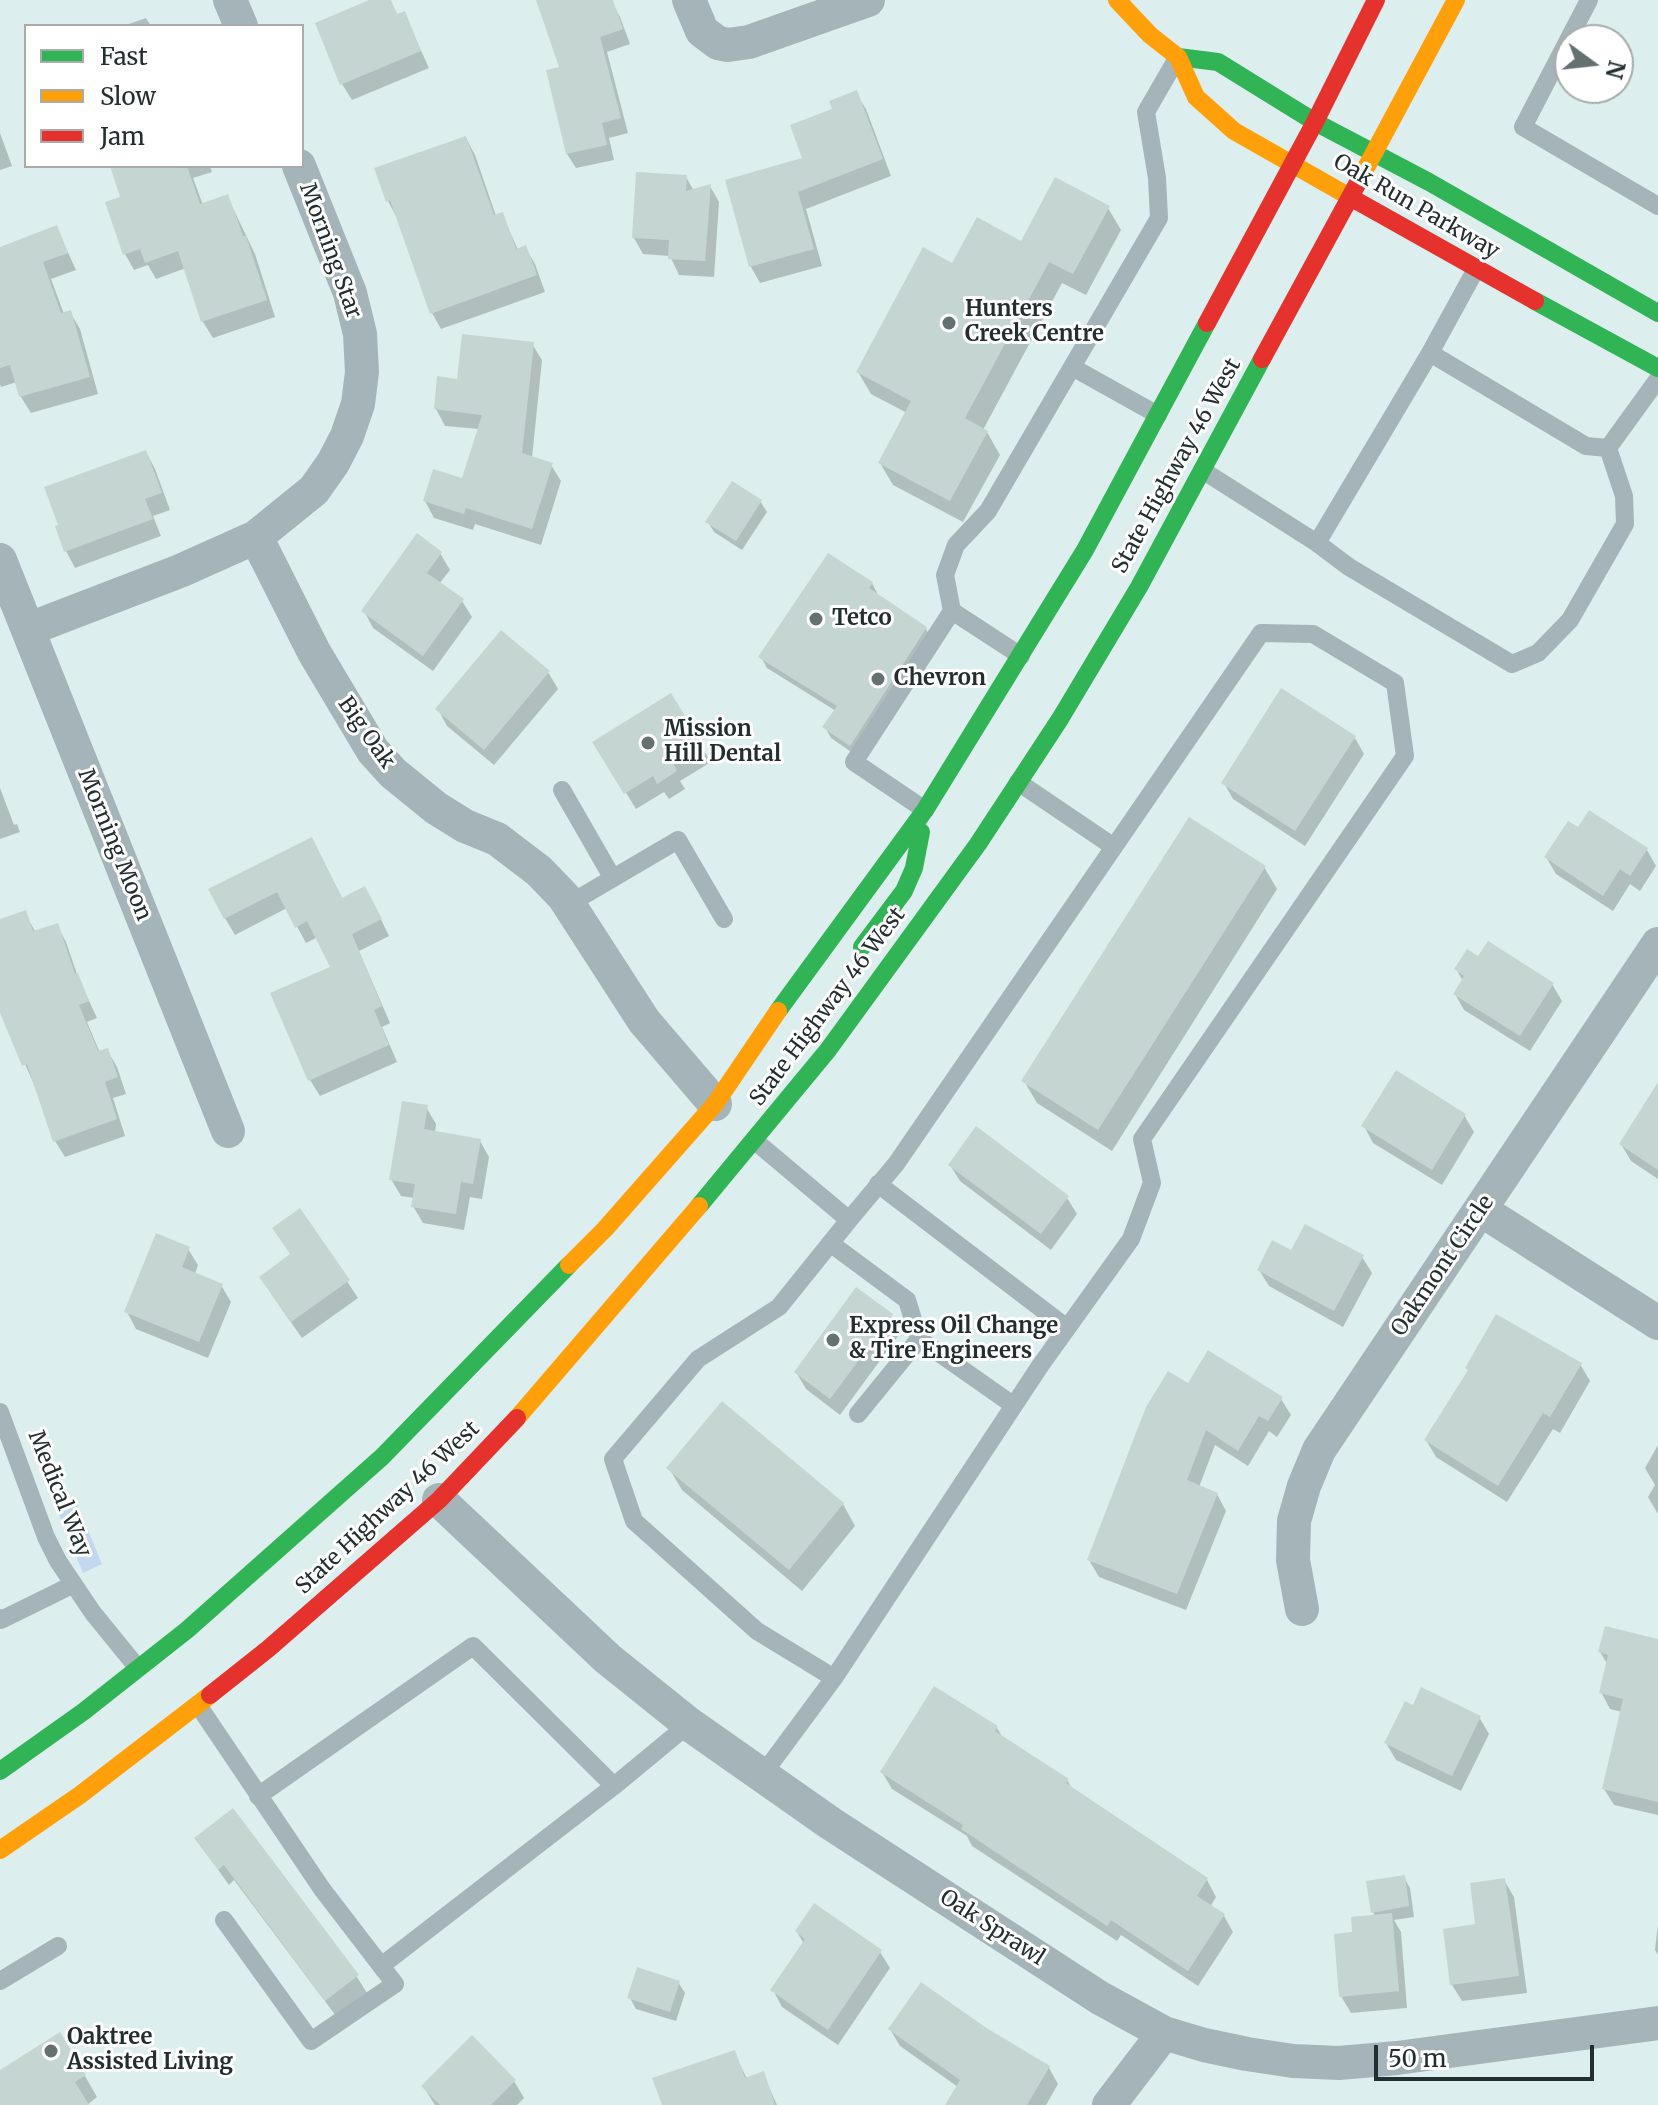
<!DOCTYPE html>
<html>
<head>
<meta charset="utf-8">
<style>
	body { margin:0 }
	#map { position:relative; width:1658px; height:2105px; overflow:hidden; background:#dee; font-family:Merriweather,serif }
	canvas { display:block }
	.legend { position:absolute; left:24px; top:24px; width:280px; height:144px; box-sizing:border-box; background:#fff; border:2px solid #a7abab; margin:0; padding:10px 14px; list-style:none; font-size:24px; color:#232e2e }
	.legend li { display:flex; align-items:center; gap:16px; height:40px }
	.legend b { width:40px; border:2px solid #a7abab }
	.north { position:absolute; left:1554px; top:24px; width:80px; height:80px; box-sizing:border-box; background:#fff; border:2px solid #a7abab; border-radius:50%; rotate:105deg; font-size:22px; font-weight:700; line-height:32px; text-align:center; color:#232e2e }
	.north::after { content:''; display:block; margin:auto; width:28px; height:36px; background:#647171; clip-path:polygon(50% 0,100% 100%,50% 72%,0 100%) }
	.scale { position:absolute; left:1374px; top:2045px; width:220px; height:36px; box-sizing:border-box; border:4px solid #232e2e; border-top:0; padding-left:10px; font-size:24px; line-height:28px; white-space:nowrap; color:#232e2e; -webkit-text-stroke:6px #fff; paint-order:stroke }
</style>
</head>
<body>
<div id="map">
<canvas width="1658" height="2105"></canvas>
<ul class="legend">
<li><b style="height:10px;background:#30b455"></b>Fast</li>
<li><b style="height:10px;background:#ff9f0a"></b>Slow</li>
<li><b style="height:10px;background:#e5322d"></b>Jam</li>
</ul>
<div class="north">N</div>
<div class="scale">50 m</div>
</div>
<script>
const g = document.querySelector('canvas').getContext('2d');
g.lineJoin = 'round';
function paint(path, color) { g.fillStyle = color; g.fill(path, 'evenodd'); }
const toPath = rows => new Path2D(rows.map(r => 'M' + r).join(''));
function trace(path, color, width, dash) { g.strokeStyle = color; g.lineWidth = width; g.lineCap = dash ? 'butt' : 'round'; g.setLineDash(dash || []); g.stroke(path); }
function drawText(font, color, halo, rows, align = 'center') {
  g.font = font + ' Merriweather,serif'; g.lineWidth = 6; g.setLineDash([]); g.textBaseline = 'middle'; g.strokeStyle = halo; g.fillStyle = color; for (const [text, x, y, turn = 0] of rows) {
    g.save(); g.translate(x, y); g.rotate((+turn || 0) * Math.PI / 180); g.textAlign = isNaN(turn) ? turn : align; if (halo) g.strokeText(text, 0, 0); g.fillText(text, 0, 0); g.restore();
  }
}
paint(toPath([
	[74,1496,102,1564,83,1573,55,1505]
]), '#c1d8f0');
paint(toPath([
	[375,0,390,0,398,16,404,13,429,68,352,100,342,84],
	[538,0,612,2,620,17,630,44,607,52,628,133,609,138,614,160,576,168,567,154,562,69],
	[146,18,151,26,123,26],
	[856,93,866,109,891,176,806,209,822,266,760,283,751,267,728,181,805,160,834,110],
	[0,133,12,166,0,170],
	[466,138,475,155,496,216,502,214,518,250,525,247,535,264,545,292,441,329,432,313,397,218,388,201],
	[112,166,210,166,212,172,193,178,203,205,227,196,255,254,275,317,213,338,203,322,186,268,156,279,148,265,134,270,125,254,122,198],
	[686,177,694,191,710,186,719,202,714,277,679,275,670,256,643,254,634,238],
	[1108,208,1121,230,1086,295,1062,283,983,430,987,432,1000,455,963,522,893,485,880,463,907,413,871,394,858,372,953,265,1022,244],
	[57,228,76,270,51,279,64,314,70,312,80,329,98,394,31,413,21,397,17,382,1,387,0,384,0,249],
	[532,344,542,360,532,458,551,465,561,481,541,545,475,524,473,530,434,518,425,501,463,481,479,429,445,426,436,409,459,381],
	[146,452,155,469,170,510,153,516,161,536,75,568,66,551],
	[760,501,767,512,742,550,714,532,708,522],
	[440,553,450,570,439,584,462,601,472,617,433,671,373,628,364,611],
	[872,583,878,595,926,629,932,640,857,756,831,738,825,727,836,711,767,668,761,657],
	[548,672,558,689,494,765,447,726,438,709],
	[1355,738,1364,754,1305,846,1233,799,1224,783],
	[595,742,701,746,711,762,680,781,685,789,669,799,664,792,636,809],
	[0,788,14,825,17,824,20,832,0,839],
	[1578,830,1647,850,1656,866,1640,891,1630,884,1613,911,1556,874,1546,857],
	[312,839,343,900,374,905,389,936,359,951,390,1023,382,1027,397,1062,320,1096,310,1080,332,968,318,937,306,943,287,908,235,935,225,918],
	[1264,867,1277,889,1112,1151,1037,1103,1024,1081],
	[25,913,36,933,57,925,66,942,78,977,97,1018,87,1022,100,1053,107,1050,117,1067,126,1094,113,1098,125,1136,65,1157,55,1141,33,1082,0,1008,0,921],
	[1479,959,1552,984,1562,1001,1530,1051,1464,1010,1455,994,1463,981,1456,969],
	[1658,1088,1658,1179,1631,1161,1621,1144],
	[426,1107,436,1124,435,1133,480,1141,489,1157,482,1199,470,1197,464,1230,423,1223,413,1206,415,1198,401,1196,391,1179],
	[1464,1115,1474,1132,1442,1185,1373,1143,1364,1126],
	[950,1165,1067,1198,1077,1214,1051,1250,960,1181],
	[300,1210,358,1298,302,1338,271,1294,292,1255],
	[188,1249,198,1265,195,1274,221,1285,231,1302,208,1358,136,1329,127,1312],
	[1292,1253,1362,1257,1372,1273,1343,1327,1269,1286,1259,1270],
	[891,1316,901,1332,840,1415,806,1389,796,1372],
	[1580,1364,1590,1381,1560,1433,1553,1429,1507,1502,1436,1457,1426,1440],
	[1189,1386,1281,1399,1291,1415,1277,1437,1269,1431,1248,1466,1215,1445,1199,1487,1217,1494,1226,1511,1186,1610,1099,1577,1089,1560],
	[1658,1445,1658,1514,1648,1497,1655,1485,1645,1468],
	[669,1468,843,1504,855,1526,802,1591,682,1490],
	[1658,1641,1658,1815,1614,1805,1604,1789,1622,1712,1610,1709,1601,1692,1608,1665,1600,1652],
	[1414,1707,1479,1717,1489,1734,1461,1791,1396,1760,1386,1743],
	[997,1728,1003,1738,1067,1780,1073,1790,1207,1880,1216,1897,1210,1907,1224,1916,1233,1932,1198,1986,1121,1935,1117,1941,972,1846,967,1836,892,1789,882,1772],
	[233,1811,357,1977,367,1993,336,2016,234,1880,229,1885,196,1839],
	[1404,1877,1410,1888,1414,1917,1394,1920,1401,1932,1407,2008,1351,2013,1341,1996,1375,1916,1373,1912],
	[1504,1880,1514,1897,1527,1993,1462,2001,1452,1985,1478,1926],
	[1658,1924,1658,1955,1655,1950],
	[797,1932,880,1952,890,1968,838,2045,782,2007,773,1990,804,1944],
	[678,1982,685,1993,676,2021,636,2009,630,1998],
	[890,2029,984,2029,1049,2068,1058,2084,1046,2105,951,2105,958,2087,900,2046],
	[734,2052,747,2079,763,2074,777,2105,664,2105],
	[0,2072,85,2076,97,2097,87,2105,0,2105],
	[514,2081,524,2098,517,2105,435,2105,423,2086]
]), '#0003');
paint(toPath([
	[369,0,391,0,397,14,405,11,421,51,340,85,315,23],
	[536,0,613,0,623,29,600,37,621,118,602,123,607,145,566,154,546,70,559,67],
	[857,90,883,159,798,192,814,249,749,267,725,180,802,158,790,125,832,109,829,101],
	[466,136,494,215,503,212,516,249,526,245,537,275,430,314,390,200,386,202,374,168],
	[110,166,187,166,200,204,228,194,243,236,246,236,267,300,201,322,178,251,145,263,140,249,123,255,105,202,120,197],
	[636,172,687,175,686,191,711,184,705,261,668,259,669,240,632,238],
	[1055,177,1110,206,1073,274,1049,262,965,418,988,431,950,501,878,463,911,401,856,372,923,247,952,263,977,217,1021,241],
	[57,225,68,253,43,262,61,313,71,310,90,377,19,397,10,365,0,368,0,247],
	[462,334,534,342,522,453,553,463,532,529,466,508,464,514,423,501,433,469,462,478,482,415,434,409,437,376,457,379],
	[146,450,162,493,145,499,153,519,64,552,55,526,58,525,44,487],
	[732,481,762,500,736,541,705,522],
	[417,533,442,552,427,573,464,599,423,656,361,611],
	[828,553,873,582,869,588,927,627,850,746,822,727,837,706,758,657],
	[501,630,550,671,484,750,435,709],
	[1281,688,1356,736,1295,831,1221,783],
	[671,693,703,745,673,763,677,771,657,784,653,776,624,794,592,742],
	[1589,810,1648,848,1630,876,1620,869,1603,896,1544,857,1568,821,1578,827],
	[1189,817,1266,866,1098,1130,1021,1081],
	[312,837,342,898,365,886,382,919,352,934,382,1006,374,1010,389,1045,308,1081,270,993,330,967,307,921,295,928,277,892,224,919,208,889],
	[26,910,33,931,58,923,75,974,78,973,89,1001,79,1005,98,1051,108,1048,118,1077,105,1082,117,1119,53,1142,27,1064,22,1066,0,1013,0,919],
	[1488,941,1554,983,1520,1036,1453,994,1464,976,1454,969,1467,949,1478,956],
	[1396,1070,1466,1114,1432,1170,1361,1126],
	[1658,1082,1658,1170,1619,1144],
	[402,1101,428,1105,424,1129,481,1139,473,1184,461,1182,456,1214,411,1207,415,1184,389,1180],
	[976,1126,1069,1196,1041,1234,948,1165],
	[300,1208,350,1280,291,1322,259,1277,290,1254,272,1228],
	[1305,1224,1364,1255,1334,1311,1257,1270,1272,1240,1291,1250],
	[156,1233,190,1247,182,1267,223,1284,199,1342,124,1312],
	[856,1287,893,1314,830,1399,794,1372],
	[1496,1314,1582,1363,1550,1417,1543,1413,1498,1486,1424,1440,1468,1370,1465,1368],
	[1208,1350,1283,1397,1268,1421,1259,1416,1238,1451,1206,1430,1187,1480,1218,1493,1177,1594,1087,1560,1146,1407,1168,1371,1188,1383],
	[722,1401,844,1503,789,1570,666,1468],
	[1605,1626,1658,1639,1658,1802,1602,1789,1623,1699,1599,1693,1608,1655,1598,1652],
	[934,1686,998,1726,995,1731,1069,1779,1066,1783,1208,1878,1197,1896,1225,1914,1188,1971,1111,1920,1107,1926,961,1829,963,1825,880,1772],
	[1421,1687,1481,1716,1452,1776,1384,1743,1405,1701,1413,1705],
	[233,1808,359,1975,325,2001,224,1865,218,1870,194,1838],
	[1405,1875,1409,1906,1371,1913,1366,1881],
	[1505,1878,1519,1976,1450,1985,1443,1929,1475,1924,1470,1883],
	[814,1903,882,1950,828,2030,770,1990,805,1939,795,1931],
	[1392,1913,1399,1991,1339,1997,1334,1934,1352,1932,1351,1917],
	[637,1967,680,1981,670,2012,627,1998],
	[921,1982,985,2027,1050,2066,1027,2105,945,2105,960,2080,888,2029],
	[60,2032,86,2075,75,2082,89,2105,0,2105,0,2070],
	[472,2035,516,2080,491,2105,440,2105,421,2086],
	[735,2050,745,2078,764,2071,775,2105,662,2105,652,2078]
]), '#c5d6d2');
trace(toPath([
	[1589,0,1523,127,1658,206],
	[1476,269,1430,353,1586,446,1608,448,1658,379],
	[1430,353,1317,543,1349,567,1512,664,1538,653,1570,620,1625,524,1624,496,1608,448],
	[1072,367,1158,415],
	[1202,470,1317,543],
	[952,611,945,575,956,545,988,511,1159,218,1157,178,1146,112,1176,60],
	[1018,782,1114,847],
	[562,790,612,877],
	[925,810,854,762,952,611,1021,656],
	[569,904,678,840,724,919],
	[755,1141,849,1220,896,1164,1261,633,1313,634,1395,683,1405,756,1142,1139,1152,1183,1131,1239,1040,1366,834,1678,763,1774],
	[878,1184,1067,1328],
	[830,1243,907,1300,919,1339,1013,1405],
	[0,1412,46,1537,58,1561,93,1613,137,1667],
	[858,1414,919,1339],
	[0,1618,1,1620,72,1585],
	[834,1678,757,1631,634,1521,613,1459,698,1359,779,1307,849,1220],
	[198,1705,322,1889,395,1984,311,2041,224,1920],
	[258,1796,473,1646,614,1786],
	[381,1966,614,1786,689,1724],
	[0,1981,58,1946]
]), '#a5b4b8', 18);
trace(toPath([
	[230,0,241,26],
	[689,0,702,31,718,43,728,45,749,42,868,0],
	[256,537,314,652,373,751,393,773,436,808,465,826,497,839,539,871,564,897,644,1021,715,1104],
	[0,560,228,1131],
	[29,629,180,571,256,537,314,490,333,463,347,436,358,404,362,372,360,334,350,293,299,166],
	[1481,1210,1658,1323],
	[439,1500,608,1659,689,1724,830,1823,1100,1998,1164,2033,1204,2045,1247,2054,1293,2061,1339,2063,1397,2058,1658,2023],
	[1302,1609,1293,1560,1294,1521,1304,1486,1319,1450,1658,944],
	[1109,2105,1164,2033]
]), '#a5b4b8', 34);
trace(toPath([
	[1178,57,1218,62,1315,122,1429,182,1658,313],
	[1535,301,1658,368],
	[862,947,904,891,914,868,921,832],
	[778,1011,925,810,1085,550,1207,323],
	[699,1206,828,1050,978,844,1060,719,1139,587,1262,359],
	[0,1771,83,1712,187,1630,382,1457,569,1265]
]), '#30b455', 18);
trace(toPath([
	[1117,0,1150,35,1178,57,1196,97,1234,131,1357,201],
	[1361,177,1456,0],
	[569,1265,605,1229,715,1104,778,1011],
	[517,1418,699,1206],
	[0,1850,80,1795,210,1695]
]), '#ff9f0a', 18);
trace(toPath([
	[1357,201,1535,301],
	[1207,323,1315,122,1376,0],
	[1262,359,1361,177],
	[210,1695,268,1649,439,1500,517,1418]
]), '#e5322d', 18);
for (const [x, y, r, color] of [
	[949,323,8,"#647171"],
	[816,619,8,"#647171"],
	[878,679,8,"#647171"],
	[648,743,8,"#647171"],
	[833,1340,8,"#647171"],
	[51,2051,8,"#647171"]
]) { const dot = new Path2D(); dot.arc(x, y, r, 0, 2 * Math.PI); g.fillStyle = color; g.fill(dot); trace(dot, '#fff', 3); }
drawText('22px', '#232e2e', '#fff', [
	["Oak Run Parkway",1416,207,30],
	["Morning Star",330,251,70],
	["State Highway 46 West",1177,466,-61],
	["Big Oak",366,733,55],
	["Morning Moon",114,845,68],
	["State Highway 46 West",828,1007,-53],
	["Oakmont Circle",1443,1266,-56],
	["Medical Way",59,1494,68],
	["State Highway 46 West",388,1508,-43],
	["Oak Sprawl",992,1928,33]
]);
drawText('bold 22px', '#232e2e', '#fff', [
	["Hunters",965,310],
	["Creek Centre",965,335],
	["Tetco",832,619],
	["Chevron",894,679],
	["Mission",664,730],
	["Hill Dental",664,755],
	["Express Oil Change",849,1327],
	["& Tire Engineers",849,1352],
	["Oaktree",67,2038],
	["Assisted Living",67,2063]
], 'left');
</script>
</body>
</html>
